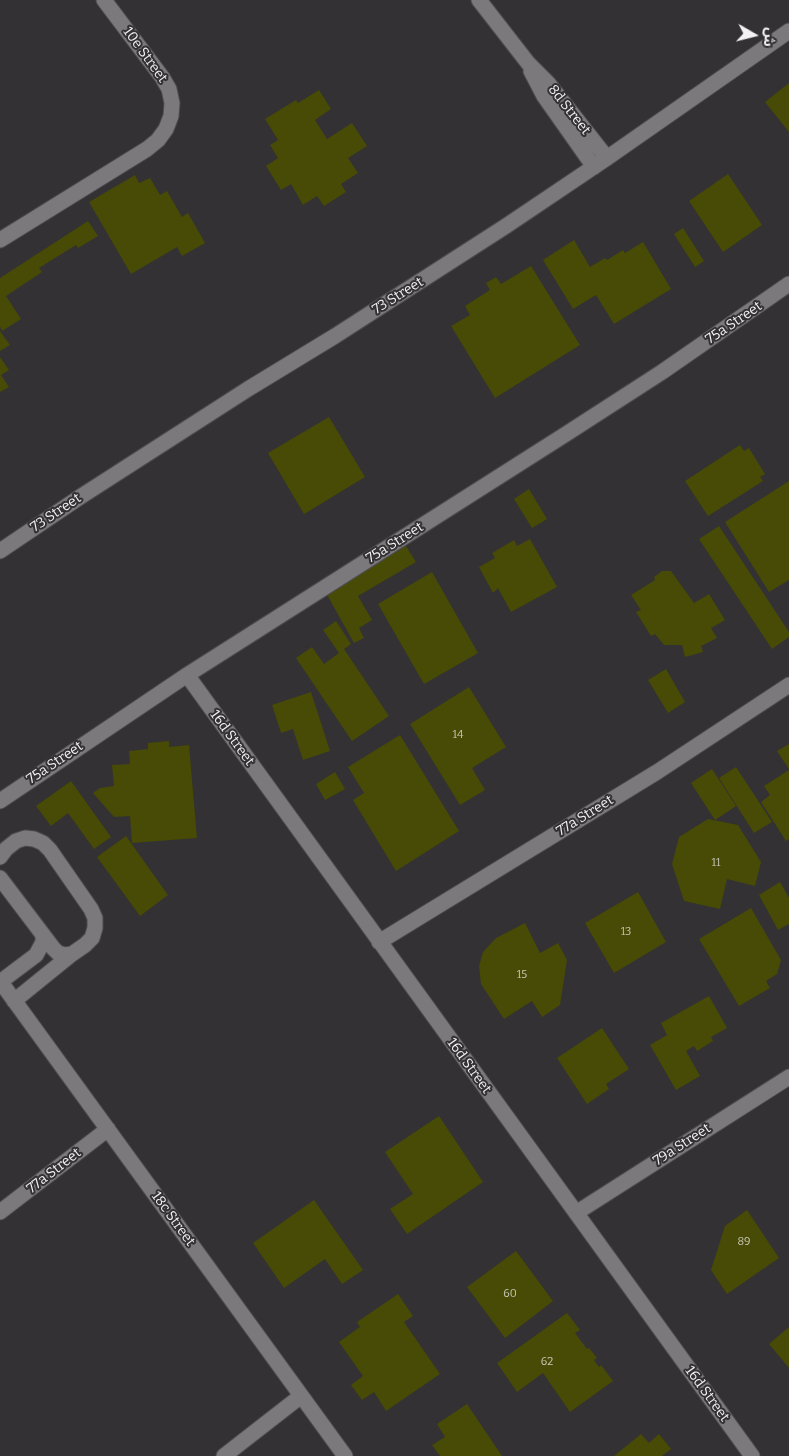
<!DOCTYPE html>
<html>
<head>
<meta charset="utf-8">
<style>
	body { margin:0 }
	#map { position:relative; width:789px; height:1456px; overflow:hidden; background:#333133; font-family:Bitter,"Noto Sans Arabic",serif }
	canvas { display:block }
	.north { position:absolute; left:729px; top:10px; width:50px; height:50px; -webkit-text-stroke:4px #333133; paint-order:stroke; rotate:98deg; font-size:14px; font-weight:700; line-height:20px; text-align:center; color:#f3f2f3 }
	.north::after { content:''; display:block; margin:auto; width:18px; height:22px; background:#f3f2f3; clip-path:polygon(50% 0,100% 100%,50% 72%,0 100%) }
</style>
</head>
<body>
<div id="map">
<canvas width="789" height="1456"></canvas>
<div class="north">ش</div>
</div>
<script>
const g = document.querySelector('canvas').getContext('2d');
g.lineJoin = 'round';
function paint(path, color) { g.fillStyle = color; g.fill(path, 'evenodd'); }
const toPath = rows => new Path2D(rows.map(r => 'M' + r).join(''));
function trace(path, color, width, dash) { g.strokeStyle = color; g.lineWidth = width; g.lineCap = dash ? 'butt' : 'round'; g.setLineDash(dash || []); g.stroke(path); }
function drawText(font, color, halo, rows, align = 'center') {
  g.font = font + ' Bitter,serif'; g.lineWidth = 4; g.setLineDash([]); g.textBaseline = 'middle'; g.strokeStyle = halo; g.fillStyle = color; for (const [text, x, y, turn = 0] of rows) {
    g.save(); g.translate(x, y); g.rotate((+turn || 0) * Math.PI / 180); g.textAlign = isNaN(turn) ? turn : align; if (halo) g.strokeText(text, 0, 0); g.fillText(text, 0, 0); g.restore();
  }
}
paint(toPath([
	[789,83,789,132,765,102],
	[319,90,331,109,315,120,327,139,352,123,367,146,348,158,358,173,341,184,346,192,324,206,317,196,303,205,291,184,281,190,266,166,278,158,270,145,278,140,265,119,296,100,298,103],
	[728,174,762,225,723,252,689,201],
	[135,175,139,183,150,178,160,195,167,191,182,217,188,213,205,243,182,256,177,247,131,274,89,202],
	[88,221,98,236,78,248,76,245,39,268,42,272,6,296,21,319,2,331,0,327,0,278],
	[683,228,704,261,695,267,674,234],
	[574,240,590,267,605,258,607,260,623,250,625,253,643,242,671,289,614,324,596,295,573,309,543,260],
	[531,266,580,345,495,398,451,326,470,315,465,306,490,290,486,283,496,277,501,284],
	[0,331,10,345,0,351],
	[0,357,9,370,1,375,9,387,0,392],
	[329,417,365,477,304,514,268,453],
	[740,445,744,451,749,448,765,474,760,477,763,481,708,516,685,481],
	[789,481,789,580,769,592,725,522],
	[529,489,547,519,532,528,514,499],
	[719,526,789,632,789,637,772,649,699,539],
	[530,539,557,587,511,612,498,588,493,593,479,567,495,558,492,553,514,540,517,546],
	[406,546,416,562,358,596,372,620,359,628,364,638,354,643,326,593],
	[662,571,671,571,694,603,709,594,725,620,711,628,717,638,701,646,703,652,685,657,682,645,664,645,655,634,651,636,636,612,641,610,631,595,655,580,654,577],
	[432,572,478,653,424,684,378,604],
	[336,621,351,644,344,649,389,716,352,741,296,658,312,647,324,664,339,653,323,630],
	[666,669,685,702,668,713,648,680],
	[469,687,506,747,472,768,485,790,460,805,410,724],
	[311,692,330,751,303,760,293,729,281,733,272,705],
	[400,735,459,831,396,871,353,800,364,793,348,767],
	[169,741,169,747,189,745,197,838,132,843,130,816,114,817,93,793,100,788,114,786,112,765,130,764,129,751,148,749,148,743],
	[789,744,789,769,777,751],
	[736,767,772,822,754,833,719,778],
	[712,769,736,806,715,820,691,783],
	[789,770,789,839,786,841,761,802,770,795,764,786],
	[335,772,345,789,325,800,316,784],
	[71,781,111,837,94,849,68,813,51,826,36,806],
	[708,819,738,825,761,862,755,886,727,879,720,909,684,901,672,864,679,837],
	[126,836,168,895,140,916,97,857],
	[780,882,789,898,789,924,778,930,759,895],
	[638,892,666,942,614,973,585,923],
	[751,908,781,960,777,974,766,981,770,988,739,1006,699,939],
	[525,923,540,953,558,943,567,960,560,1005,542,1017,532,1001,504,1019,481,984,479,966,483,952,496,938],
	[709,996,727,1028,711,1037,713,1041,697,1051,694,1046,686,1051,700,1076,676,1090,650,1045,667,1035,661,1023],
	[602,1028,629,1069,606,1084,609,1089,587,1104,557,1058],
	[439,1116,483,1182,407,1234,390,1209,413,1194,385,1152],
	[314,1200,363,1270,342,1284,325,1259,284,1288,253,1243],
	[747,1210,779,1258,727,1294,711,1270,725,1226],
	[516,1251,553,1301,505,1338,467,1287],
	[398,1294,413,1316,404,1322,440,1374,386,1411,374,1392,362,1400,351,1385,363,1376,339,1342,360,1327,357,1322],
	[567,1313,580,1330,575,1333,587,1349,589,1348,597,1358,594,1360,599,1367,601,1365,613,1381,570,1412,543,1373,517,1392,497,1363],
	[789,1327,789,1368,769,1344],
	[467,1404,502,1456,440,1456,432,1445,445,1437,437,1424],
	[641,1434,649,1443,659,1434,671,1449,662,1456,614,1456]
]), '#474b05');
const minor = toPath([
	[479,0,528,63,548,83,607,158],
	[531,71,544,96,594,167],
	[0,240,147,149,158,140,166,129,171,116,172,103,169,89,162,77,104,0],
	[0,551,80,497,248,389,335,336,506,226,607,158,789,31],
	[187,675,752,1456],
	[0,801,187,675,566,434,662,372,789,284],
	[0,857,6,849,16,841,25,838,34,839,43,843,50,850,91,909,95,918,95,928,92,938,85,945,72,954,65,955,58,953,53,948,0,878],
	[379,942,657,772,789,685],
	[0,981,345,1456],
	[0,982,36,955,43,942,43,935],
	[14,1001,72,954],
	[0,1212,108,1129],
	[576,1213,789,1077],
	[224,1456,301,1396]
]);
trace(minor, '#4f4d4f', 17);
trace(minor, '#7b797b', 15);
drawText('11px', '#c8c8b8', null, [
	["14",458,735],
	["11",716,863],
	["13",626,932],
	["15",522,975],
	["89",744,1242],
	["60",510,1294],
	["62",547,1362]
]);
drawText('14px', '#f3f2f3', '#333133', [
	["10e Street",145,55,54],
	["8d Street",569,110,52],
	["73 Street",398,296,-32],
	["75a Street",734,323,-34],
	["73 Street",56,513,-34],
	["75a Street",395,543,-32],
	["16d Street",232,738,54],
	["75a Street",55,763,-34],
	["77a Street",585,816,-32],
	["16d Street",469,1066,54],
	["79a Street",682,1145,-33],
	["77a Street",54,1171,-38],
	["18c Street",173,1219,54],
	["16d Street",707,1394,54]
]);
</script>
</body>
</html>
